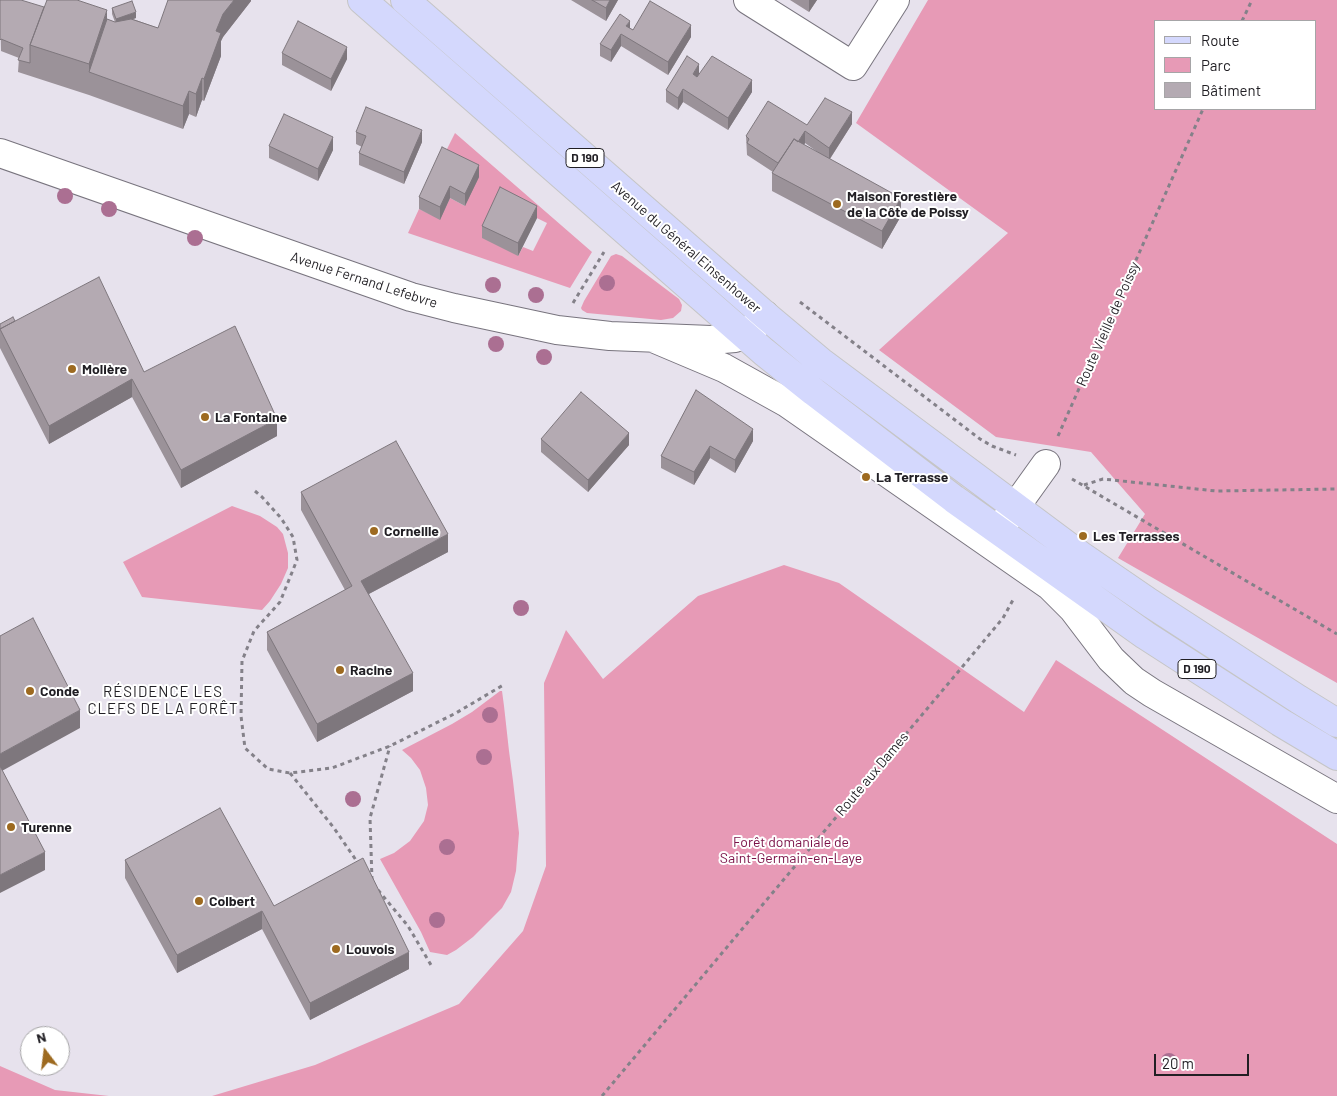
<!DOCTYPE html>
<html>
<head>
<meta charset="utf-8">
<style>
	body { margin:0 }
	#map { position:relative; width:1337px; height:1096px; overflow:hidden; background:#e7e2ed; font-family:Barlow,sans-serif }
	canvas { display:block }
	.legend { position:absolute; left:1154px; top:20px; width:162px; height:90px; box-sizing:border-box; background:#fff; border:1px solid #a6a5a7; margin:0; padding:6px 9px; list-style:none; font-size:15px; color:#211f24 }
	.legend li { display:flex; align-items:center; gap:10px; height:25px }
	.legend b { width:25px; border:1px solid #a6a5a7 }
	.north { position:absolute; left:20px; top:1026px; width:50px; height:50px; box-sizing:border-box; background:#fff; border:1px solid #a6a5a7; border-radius:50%; rotate:345deg; font-size:14px; font-weight:700; line-height:20px; text-align:center; color:#211f24 }
	.north::after { content:''; display:block; margin:auto; width:18px; height:22px; background:#9d6a20; clip-path:polygon(50% 0,100% 100%,50% 72%,0 100%) }
	.scale { position:absolute; left:1154px; top:1054px; width:95px; height:22px; box-sizing:border-box; border:2px solid #211f24; border-top:0; padding-left:6px; font-size:15px; line-height:18px; white-space:nowrap; color:#211f24; -webkit-text-stroke:4px #fff; paint-order:stroke }
</style>
</head>
<body>
<div id="map">
<canvas width="1337" height="1096"></canvas>
<ul class="legend">
<li><b style="height:6px;background:#d4d8fd"></b>Route</li>
<li><b style="height:14px;background:#e79ab6"></b>Parc</li>
<li><b style="height:14px;background:#b4aab2"></b>Bâtiment</li>
</ul>
<div class="north">N</div>
<div class="scale">20 m</div>
</div>
<script>
const g = document.querySelector('canvas').getContext('2d');
g.lineJoin = 'round';
function paint(path, color) { g.fillStyle = color; g.fill(path, 'evenodd'); }
const toPath = rows => new Path2D(rows.map(r => 'M' + r).join(''));
function trace(path, color, width, dash) { g.strokeStyle = color; g.lineWidth = width; g.lineCap = dash ? 'butt' : 'round'; g.setLineDash(dash || []); g.stroke(path); }
function drawText(font, color, halo, rows, align = 'center') {
  g.font = font + ' Barlow,sans-serif'; g.lineWidth = 4; g.setLineDash([]); g.textBaseline = 'middle'; g.strokeStyle = halo; g.fillStyle = color; for (const [text, x, y, turn = 0] of rows) {
    g.save(); g.translate(x, y); g.rotate((+turn || 0) * Math.PI / 180); g.textAlign = isNaN(turn) ? turn : align; if (halo) g.strokeText(text, 0, 0); g.fillText(text, 0, 0); g.restore();
  }
}
paint(toPath([
	[928,0,1337,0,1337,683,1118,558,1145,514,1091,452,996,437,879,350,1008,233,856,123],
	[1156,21,1316,21,1316,109,1156,109],
	[455,133,592,252,570,288,408,233,419,209,440,219,450,198,465,206,442,159],
	[500,200,547,223,533,251,523,247,518,256],
	[616,254,622,256,679,299,682,305,681,311,673,318,661,320,587,313,582,310,581,308,584,301,611,256],
	[232,506,260,516,277,527,283,534,288,553,288,568,281,584,270,601,262,610,142,597,123,562],
	[784,565,839,583,1024,712,1056,660,1337,844,1337,1096,212,1096,315,1065,459,1004,523,931,546,866,544,683,566,630,603,679,698,596],
	[500,691,502,691,504,706,509,751,513,781,519,833,516,871,511,892,502,908,473,937,456,950,447,955,430,952,421,932,380,859,394,853,410,841,424,821,428,805,426,788,420,770,411,758,402,750,452,724,472,712],
	[0,1066,55,1090,109,1096,0,1096]
]), '#e79ab6');
const minor = toPath([
	[748,0,853,66,895,0],
	[0,153,411,297,454,308,557,330,610,336,711,340,735,338,744,334,752,329,765,315],
	[653,338,724,368,787,403,1050,586,1073,609,1111,659,1134,681,1152,693,1337,799],
	[977,524,998,531,1046,464]
]);
const major = toPath([
	[362,0,764,352,814,392,954,499,1145,635,1280,722,1337,756],
	[405,0,765,315,821,362,1080,555,1150,603,1298,699,1337,723]
]);
trace(minor, '#78747e', 30);
trace(major, '#c5c5c6', 30);
trace(toPath([
	[1242,21,1252,0],
	[800,302,980,439,992,446,1016,455],
	[573,303,604,252],
	[1058,436,1203,109],
	[1072,479,1337,634],
	[1084,485,1103,479,1216,491,1337,489],
	[255,491,262,497,281,518,293,537,297,560,280,602,254,631,242,661,241,716,245,748,268,769,290,773,332,768,390,746,456,713,505,684],
	[290,773,334,828,358,863],
	[372,880,370,818,390,746],
	[378,890,408,926,431,965],
	[602,1096,963,666,1003,618,1014,598]
]), '#848189', 3, [4, 4]);
trace(minor, '#fff', 28);
trace(major, '#d4d8fd', 28);
g.fillStyle = '#ab6f92';
for (const [x, y] of [
	[65,196],
	[109,209],
	[195,238],
	[607,283],
	[493,285],
	[536,295],
	[496,344],
	[544,357],
	[521,608],
	[490,715],
	[484,757],
	[353,799],
	[447,847],
	[437,920],
	[1169,1061]
]) { g.beginPath(); g.arc(x, y, 8, 0, 2 * Math.PI); g.fill(); }
paint(toPath([
	[0,0,107,19,115,22,112,14,112,8,136,18,133,19,158,28,251,0,251,1,223,37,221,41,221,56,204,101,202,100,196,117,189,114,183,129,89,95,18,72,19,58,1,51],
	[571,0,618,0,606,21],
	[790,0,817,0,809,12],
	[630,28,633,30,691,37,668,75,621,46,611,62,600,56,600,44],
	[282,53,347,59,331,91,282,65],
	[699,74,752,92,728,130,683,102,678,110,666,102,666,90],
	[852,124,830,159,901,216,882,249,772,191,772,173,773,172,747,155,746,136,807,125],
	[805,143,823,156,804,145],
	[356,132,422,142,404,184,359,165,359,153,362,147,356,144],
	[269,146,333,150,318,181,269,158],
	[479,165,479,177,465,206,450,198,440,220,419,209,419,197],
	[537,218,518,256,482,238,482,226],
	[15,321,144,372,277,436,181,488,132,397,49,444,0,348,0,324],
	[696,390,753,441,735,473,710,458,694,485,661,468,661,456],
	[541,439,629,445,588,492,541,452],
	[301,492,448,552,369,594,413,691,317,742,267,650,267,632,345,590,301,510],
	[125,860,274,906,409,969,310,1020,262,929,177,973,125,878]
]), '#9b9299');
paint(toPath([
	[234,0,251,0,251,1,223,37,221,41,221,56,204,101,204,79,216,31,223,14],
	[610,0,618,0,606,21,606,8],
	[809,0,817,0,809,12],
	[107,10,107,41,89,72,89,64],
	[136,12,136,18,116,25,116,19],
	[630,21,630,33,626,26],
	[691,25,691,37,668,75,668,62],
	[621,34,621,46,611,62,611,50],
	[347,47,347,59,331,91,331,79],
	[699,64,699,76,693,86,693,74],
	[202,78,202,100,196,117,196,94],
	[752,80,752,92,728,130,728,118],
	[683,89,683,102,678,110,678,98],
	[189,91,189,114,183,129,183,106],
	[852,112,852,124,829,160,829,148],
	[422,130,422,142,404,184,404,172],
	[805,131,805,143,796,158,796,146],
	[333,137,333,150,318,181,318,169],
	[479,165,479,177,465,206,465,194],
	[450,186,450,198,440,220,440,207],
	[901,198,901,216,882,249,882,231],
	[537,206,537,218,518,256,518,243],
	[132,379,132,397,49,444,49,426],
	[277,419,277,436,181,488,181,470],
	[753,429,753,441,735,473,735,460],
	[629,433,629,445,588,492,588,480],
	[710,446,710,458,694,485,694,472],
	[448,534,448,552,361,598,361,581],
	[413,673,413,691,317,742,317,724],
	[80,710,80,728,0,772,0,754],
	[45,852,45,870,0,893,0,875],
	[262,911,262,929,177,973,177,955],
	[409,952,409,969,310,1020,310,1003]
]), '#7e777d');
const building = toPath([
	[0,0,21,0,44,7,30,45,30,63,18,60,23,48,1,39,0,40,0,0],
	[47,0,77,0,107,10,89,64,30,45,47,0],
	[168,0,234,0,223,14,216,31,221,33,204,79,202,78,196,94,189,91,183,106,89,72,107,19,115,22,131,19,158,28,168,0],
	[592,0,610,0,606,8,592,0],
	[132,1,136,12,116,19,112,8,132,1],
	[650,1,691,25,668,62,621,34,611,50,600,44,620,14,630,21,626,26,633,30,650,1],
	[298,21,347,47,331,79,282,53,298,21],
	[687,56,699,64,693,74,697,77,712,56,752,80,728,118,683,89,678,98,666,90,687,56],
	[825,98,852,112,829,148,805,131,798,142,794,139,778,163,747,143,749,139,746,136,768,101,807,125,825,98],
	[366,107,422,130,404,172,359,153,366,136,356,132,366,107],
	[284,114,333,137,318,169,269,146,284,114],
	[794,139,901,198,882,231,772,173,794,139],
	[442,147,479,165,465,194,450,186,440,207,419,197,442,147],
	[500,187,537,206,518,243,482,226,500,187],
	[99,277,144,372,235,326,277,419,181,470,132,379,49,426,0,329,99,277],
	[13,317,15,321,0,329,0,324,13,317],
	[696,390,753,429,735,460,710,446,694,472,661,456,696,390],
	[581,392,629,433,588,480,541,439,581,392],
	[396,441,448,534,361,581,413,673,317,724,267,632,352,586,301,492,396,441],
	[33,618,80,710,0,754,0,636,33,618],
	[0,766,45,852,0,875,0,766],
	[220,808,274,906,363,858,409,952,310,1003,262,911,177,955,125,860,220,808]
]);
paint(building, '#b4aab2');
trace(building, '#7e777d', 1);
for (const [x, y, r, color] of [
	[837,204,5,"#9d6a20"],
	[72,369,5,"#9d6a20"],
	[205,417,5,"#9d6a20"],
	[866,477,5,"#9d6a20"],
	[374,531,5,"#9d6a20"],
	[1083,536,5,"#9d6a20"],
	[340,670,5,"#9d6a20"],
	[30,691,5,"#9d6a20"],
	[11,827,5,"#9d6a20"],
	[199,901,5,"#9d6a20"],
	[336,949,5,"#9d6a20"]
]) { const dot = new Path2D(); dot.arc(x, y, r, 0, 2 * Math.PI); g.fillStyle = color; g.fill(dot); trace(dot, '#fff', 2); }
for (const [x, y, w] of [
	[585,158,38],
	[1197,669,38]
]) { const box = new Path2D(); box.roundRect(x - w / 2, y - 9.5, w, 19, 4); g.fillStyle = '#fff'; g.fill(box); trace(box, '#211f24', 1); }
drawText('bold 12px', '#211f24', null, [
	["D 190",585,158],
	["D 190",1197,669]
]);
drawText('bold 14px', '#211f24', '#fff', [
	["Maison Forestière",847,196],
	["de la Côte de Poissy",847,212],
	["Molière",82,369],
	["La Fontaine",215,417],
	["La Terrasse",876,477],
	["Corneille",384,531],
	["Les Terrasses",1093,536],
	["Racine",350,670],
	["Conde",40,691],
	["Turenne",21,827],
	["Colbert",209,901],
	["Louvois",346,949]
], 'left');
drawText('14px', '#211f24', '#fff', [
	["Avenue du Général Einsenhower",686,247,41],
	["Avenue Fernand Lefebvre",364,280,18],
	["Route Vieille de Poissy",1108,324,-66],
	["Route aux Dames",872,774,-50]
]);
drawText('14px', '#7a1147', '#fff', [
	["Forêt domaniale de",791,842],
	["Saint-Germain-en-Laye",791,858]
]);
g.letterSpacing = '1px';
drawText('15px', '#211f24', '#fff', [
	["RÉSIDENCE LES",163,692],
	["CLEFS DE LA FORÊT",163,709]
]);
g.letterSpacing = '0px';
</script>
</body>
</html>
